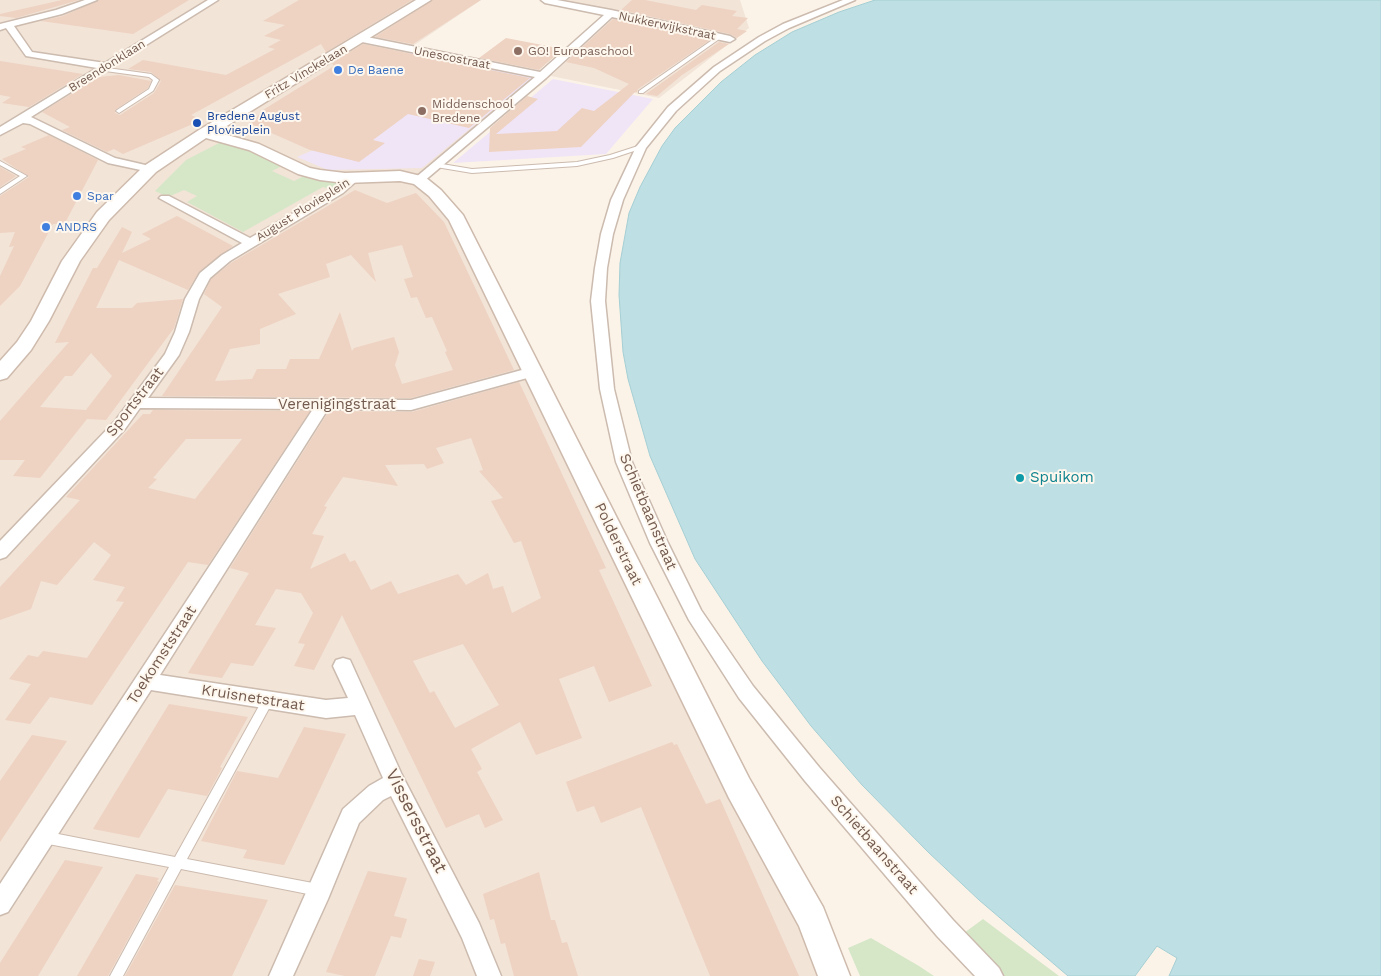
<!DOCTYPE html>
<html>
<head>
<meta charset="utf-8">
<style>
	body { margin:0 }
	canvas { display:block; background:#fbf3e8 }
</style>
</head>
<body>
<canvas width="1381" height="976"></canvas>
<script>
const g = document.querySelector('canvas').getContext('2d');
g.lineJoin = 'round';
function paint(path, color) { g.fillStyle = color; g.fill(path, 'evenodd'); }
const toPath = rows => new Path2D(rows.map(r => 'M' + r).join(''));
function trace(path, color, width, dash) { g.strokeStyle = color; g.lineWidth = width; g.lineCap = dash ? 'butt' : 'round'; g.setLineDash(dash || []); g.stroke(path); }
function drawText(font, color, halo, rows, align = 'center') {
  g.font = font + ' "Work Sans",sans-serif'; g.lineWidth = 4; g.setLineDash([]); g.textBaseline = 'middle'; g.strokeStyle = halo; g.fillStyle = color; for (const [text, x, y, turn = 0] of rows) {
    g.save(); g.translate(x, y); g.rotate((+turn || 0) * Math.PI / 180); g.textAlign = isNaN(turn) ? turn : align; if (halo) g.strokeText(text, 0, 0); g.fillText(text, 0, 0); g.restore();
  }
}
paint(toPath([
	[0,0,481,0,413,46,553,74,617,13,562,0,740,0,749,28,659,98,551,76,419,180,435,193,834,976,0,976]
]), '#f2e4d7');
paint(toPath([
	[410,53,533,77,422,168,328,170,297,157,334,141,365,85],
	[553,79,653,99,606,154,453,163]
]), '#f0e5f7');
paint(toPath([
	[221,142,250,151,282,166,272,171,294,181,304,176,336,183,337,185,332,190,323,187,243,232,187,202,197,196,184,190,168,197,155,191,186,160],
	[983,919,1059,976,978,976,964,933],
	[871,938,919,966,934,976,860,976,848,948]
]), '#d6e7c8');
const water = toPath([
	[875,0,1381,0,1381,976,1169,976,1177,958,1157,946,1135,976,1068,976,979,900,928,852,862,785,811,726,762,661,695,559,650,456,628,379,623,352,619,295,620,263,629,213,640,187,662,146,675,128,721,82,755,55,792,32,839,12,875,0]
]);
paint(water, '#bedfe3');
trace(water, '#a5cfd4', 1);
paint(toPath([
	[62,0,79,0,16,18,0,16,0,14],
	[99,0,189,0,133,34,41,21,63,16],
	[299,0,412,0,326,52,321,44,191,115,202,120,123,154,114,149,107,152,62,130,70,127,42,112,99,77,119,75,151,81,148,88,115,110,115,113,120,115,154,93,161,81,151,72,128,69,143,60,226,75,275,49,268,47,281,40,264,36,285,25,263,21],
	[433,0,481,0,413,44,375,37],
	[632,0,645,0,696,10,702,5,737,11,732,16,748,18,737,29,747,31,737,38,730,34,621,10],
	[613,19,710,40,638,89,637,92,635,92,581,147,489,152,490,128,527,96,538,99,496,134,557,131,582,108,594,111,629,84,594,68,566,62],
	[506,38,563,49,539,70,479,58],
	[719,42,729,44,682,75,657,96,646,94],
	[363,44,530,78,469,128,408,114,373,140,385,143,359,162,310,150,251,124,263,110,334,66,332,63],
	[0,61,83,74,29,107,2,103,11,97,0,95],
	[49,135,98,160,65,223,53,224,20,286,0,306,0,276,14,246,9,247,15,232,0,233,0,196,29,177,2,159,26,149,21,147],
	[0,167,16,176,0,187],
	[355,190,387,203,416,193,444,222,514,370,411,398,162,396,222,307,204,294,211,279,231,263],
	[402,245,413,277,404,279,411,298,417,297,426,318,432,317,447,351,445,352,453,370,402,384,395,365,399,352,394,337,354,348,352,351,340,312,319,359,290,359,286,369,257,369,252,379,215,381,230,349,260,344,260,329,296,314,278,294,330,277,326,264,351,255,376,282,368,253],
	[177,216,233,246,199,272,188,290,119,260,96,308,132,308,137,303,183,299,174,328,106,420,87,419,40,478,13,476,25,460,0,460,0,421,69,342,55,343,93,268,97,268,122,227,132,232,122,253,151,239,142,234],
	[91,353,112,376,86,410,40,407,65,376,72,376],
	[519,382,606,568,599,570,652,686,609,702,594,666,559,679,582,738,536,755,520,722,471,749,482,769,477,772,503,820,485,828,479,814,446,828,342,615,314,670,294,666,305,644,298,643,313,613,301,593,276,589,255,625,276,628,253,666,231,663,222,678,188,673,249,573,230,568,329,411,412,412],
	[471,438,483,470,479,471,503,498,491,501,514,543,521,541,541,598,512,613,503,586,493,589,488,573,466,585,458,574,398,594,391,581,371,590,355,560,350,562,345,553,310,569,324,536,312,534,327,507,324,506,343,477,398,486,385,465,424,464,427,469,444,463,436,448],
	[463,644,499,705,455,728,434,691,430,693,413,661],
	[153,410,310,411,208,565,188,562,92,705,50,697,30,724,5,720,31,684,9,679,28,655,38,657,43,651,87,658,124,602,116,601,125,587,93,580,111,555,94,542,57,585,41,581,31,609,0,620,0,587,80,500,66,497,143,414,150,414],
	[186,439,242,439,195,499,148,488,157,479,153,478],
	[169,704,248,717,220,767,222,768,207,796,168,789,139,838,93,829],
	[304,727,346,734,284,865,243,858,247,850,201,841,237,771,278,778],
	[32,735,67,741,0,842,0,781],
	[672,742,674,745,677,744,706,804,720,799,799,976,710,976,641,807,601,823,594,806,577,812,566,782],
	[65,860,103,867,38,976,0,976,0,963],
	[368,871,407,878,394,916,407,919,401,938,391,936,375,976,345,976,326,972],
	[539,872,551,920,555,920,562,943,567,942,578,976,514,976,505,943,501,944,494,919,490,920,483,894],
	[136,874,159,878,157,881,159,882,108,976,77,976],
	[175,885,268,900,232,976,125,976],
	[419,959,435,962,430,976,413,976]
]), '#eed2c2');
const lane = toPath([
	[718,36,722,37,643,93,639,93,639,91,718,36],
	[100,67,151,74,159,80,153,91,119,113,116,111,117,110,149,89,153,80,149,77,98,70,97,69,100,67],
	[641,145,643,146,643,148,613,158,577,166,472,173,436,167,433,165,436,163,472,169,577,162,610,155,641,145],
	[0,161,27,176,0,194,0,189,20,176,0,165,0,161],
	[268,695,272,697,273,700,272,703,187,859,318,884,322,886,324,890,322,894,318,896,181,869,123,976,110,976,169,867,43,843,39,841,37,837,39,833,43,831,175,857,264,697,268,695]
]);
const street = toPath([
	[85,0,97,0,62,14,14,26,32,52,105,63,208,0,218,0,31,117,115,158,154,167,156,169,154,171,150,172,108,163,30,124,23,123,0,135,0,127,97,68,26,56,6,28,0,30,0,24,56,10,85,0],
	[541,0,557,0,611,10,730,36,735,39,730,42,612,17,546,78,423,182,415,182,413,180,415,178,535,77,362,42,357,39,362,36,540,72,604,15,545,3,541,0],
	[843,0,855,0,789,28,765,41,720,71,676,111,646,148,623,200,613,234,607,268,605,301,614,389,632,462,668,543,701,610,753,686,819,767,953,920,999,968,1003,976,975,976,937,936,805,781,739,698,689,620,650,543,616,462,600,389,591,301,595,268,601,234,611,200,636,147,668,107,714,67,759,37,783,24,843,0],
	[354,175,360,178,343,193,230,261,210,278,199,299,189,332,179,355,148,398,411,400,533,367,538,369,540,372,538,375,411,410,328,409,160,675,326,700,348,698,333,666,336,660,343,658,350,660,402,775,479,923,501,976,477,976,462,938,391,796,383,800,359,823,328,899,293,976,269,976,343,809,369,786,383,778,355,715,326,718,151,690,8,912,0,915,0,884,313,409,140,408,125,429,6,557,0,559,0,541,115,421,165,354,175,332,185,299,200,273,222,255,242,243,159,198,161,196,169,196,250,238,335,189,350,176,354,175]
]);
const secondary = toPath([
	[416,0,431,0,217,132,259,144,310,168,320,170,345,173,400,171,425,177,441,190,463,215,749,778,823,907,850,976,818,976,799,926,729,798,449,220,429,196,414,184,400,181,345,183,320,180,298,174,249,150,206,138,156,172,109,220,80,261,49,321,31,350,7,378,0,380,0,361,17,342,31,321,62,261,97,212,144,166,199,130,416,0]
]);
trace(lane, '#ccbbaf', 2);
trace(street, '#ccbbaf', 3);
trace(secondary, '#cebbad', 3);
paint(lane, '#fff');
paint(street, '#fff');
paint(secondary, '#fff');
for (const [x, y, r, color] of [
	[518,51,5,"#8d6e63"],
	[338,70,5,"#3f7fe0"],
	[422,111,5,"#8d6e63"],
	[197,123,5,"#1a4fb4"],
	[77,196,5,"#3f7fe0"],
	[46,227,5,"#3f7fe0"],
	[1020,478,5,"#0f9aa8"]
]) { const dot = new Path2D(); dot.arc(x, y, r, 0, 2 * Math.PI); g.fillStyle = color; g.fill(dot); trace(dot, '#fef7ee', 2); }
drawText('12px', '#735a4e', '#fef7ee', [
	["Nukkerwijkstraat",667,26,12],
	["Unescostraat",452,58,11],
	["Breendonklaan",107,66,-32],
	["Fritz Vinckelaan",306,72,-31],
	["August Plovieplein",303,210,-32]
]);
drawText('12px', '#785e54', '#fef7ee', [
	["GO! Europaschool",528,51],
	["Middenschool",432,104],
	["Bredene",432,118]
], 'left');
drawText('12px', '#366cbe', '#fef7ee', [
	["De Baene",348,70],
	["Spar",87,196],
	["ANDRS",56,227]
], 'left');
drawText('12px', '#164399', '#fef7ee', [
	["Bredene August",207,116],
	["Plovieplein",207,130]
], 'left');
drawText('15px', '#735a4e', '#fef7ee', [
	["Sportstraat",135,402,-52],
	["Verenigingstraat",337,405],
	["Schietbaanstraat",648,512,67],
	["Polderstraat",618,544,64],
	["Toekomststraat",162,655,-57],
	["Kruisnetstraat",253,698,9],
	["Schietbaanstraat",874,845,49]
]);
drawText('15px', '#0d838f', '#fef7ee', [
	["Spuikom",1030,478]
], 'left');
drawText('18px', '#735a4e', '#fef7ee', [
	["Vissersstraat",416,821,63]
]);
</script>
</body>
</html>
